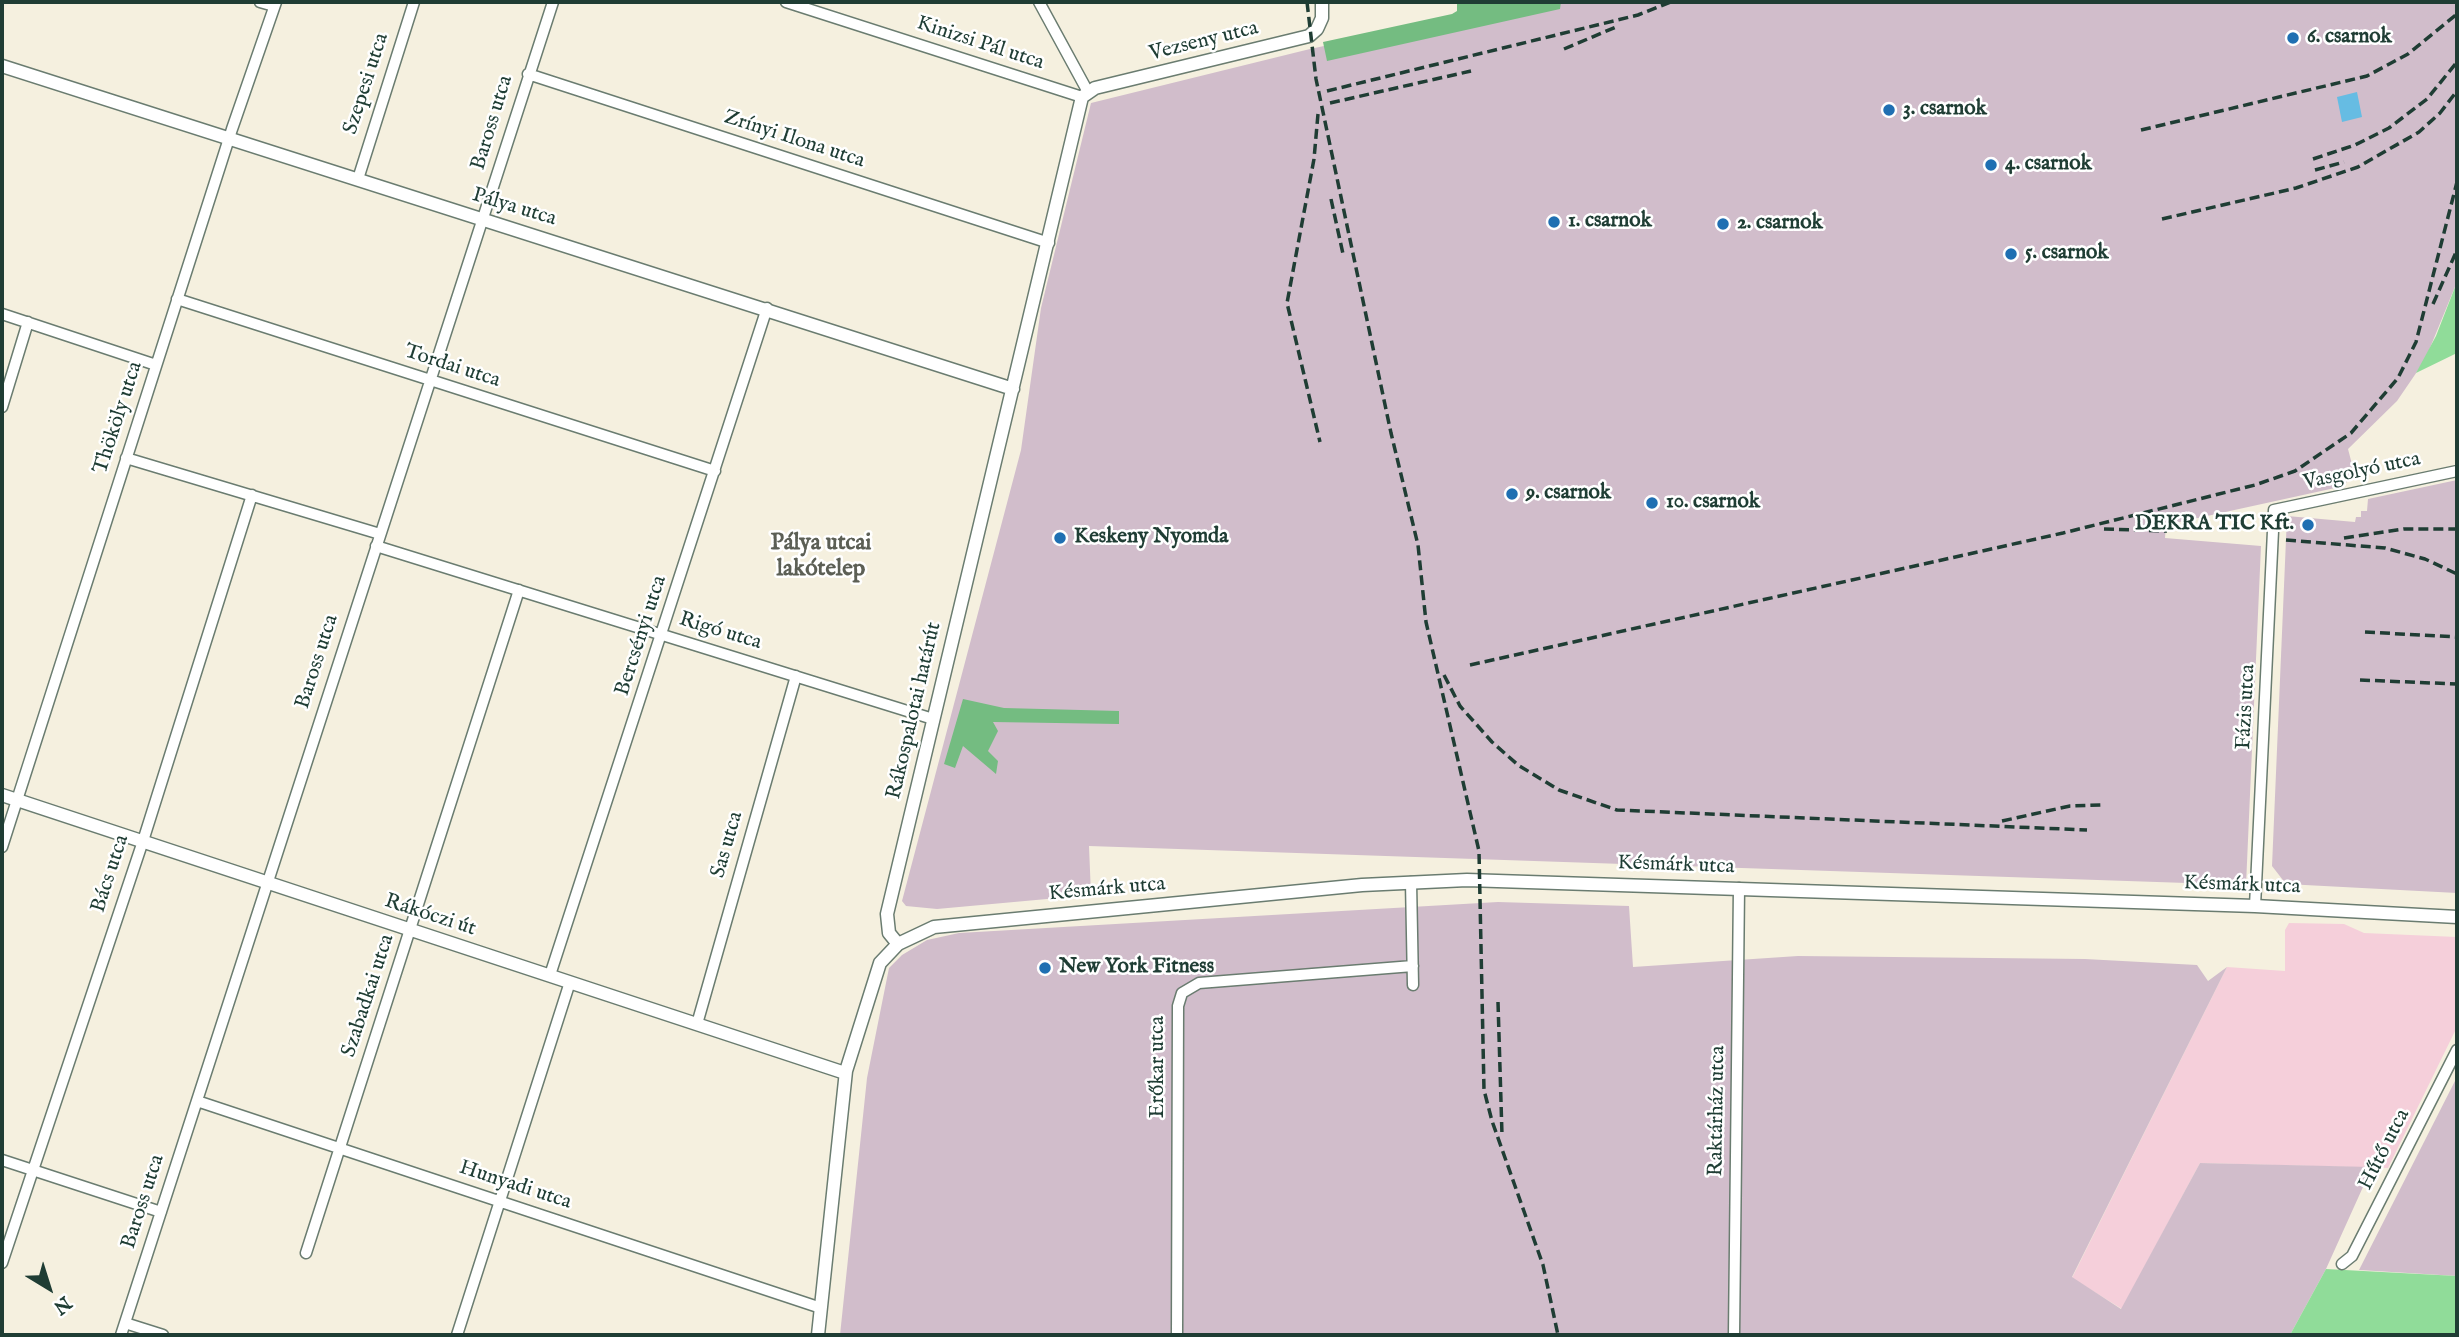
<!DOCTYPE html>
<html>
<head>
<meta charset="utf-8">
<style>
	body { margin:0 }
	#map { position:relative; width:2459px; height:1337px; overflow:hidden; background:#f5f0df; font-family:"IM FELL English",serif }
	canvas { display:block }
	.frame { position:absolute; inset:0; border:4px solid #1f3d34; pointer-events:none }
	.north { position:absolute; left:14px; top:1253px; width:70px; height:70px; -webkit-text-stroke:5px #fff; paint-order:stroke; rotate:142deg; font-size:19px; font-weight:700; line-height:28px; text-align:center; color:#1f3d34 }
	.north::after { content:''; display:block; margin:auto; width:24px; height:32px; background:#1f3d34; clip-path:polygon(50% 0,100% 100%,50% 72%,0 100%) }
</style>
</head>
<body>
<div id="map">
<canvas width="2459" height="1337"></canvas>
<div class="frame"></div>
<div class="north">N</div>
</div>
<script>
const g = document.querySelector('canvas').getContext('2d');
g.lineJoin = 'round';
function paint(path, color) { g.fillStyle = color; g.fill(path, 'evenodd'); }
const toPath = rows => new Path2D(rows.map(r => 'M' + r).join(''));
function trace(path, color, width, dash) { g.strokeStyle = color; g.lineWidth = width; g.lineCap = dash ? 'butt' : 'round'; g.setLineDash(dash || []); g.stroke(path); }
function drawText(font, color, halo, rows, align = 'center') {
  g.font = font + ' "IM FELL English",serif'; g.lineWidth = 5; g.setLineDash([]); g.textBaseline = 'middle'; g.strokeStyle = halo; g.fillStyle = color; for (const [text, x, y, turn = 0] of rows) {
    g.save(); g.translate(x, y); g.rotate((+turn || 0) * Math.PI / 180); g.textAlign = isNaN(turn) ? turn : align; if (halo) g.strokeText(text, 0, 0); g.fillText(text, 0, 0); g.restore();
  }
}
paint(toPath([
	[2289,923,2344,924,2364,933,2457,937,2457,1027,2388,1168,2200,1163,2122,1309,2072,1278,2227,967,2285,971,2285,930]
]), '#f5cfda');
paint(toPath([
	[1529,2,2457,2,2457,282,2425,360,2397,401,2348,449,2354,472,2344,486,2166,525,2165,538,2261,546,2246,885,1089,846,1091,895,937,909,906,906,902,901,1021,450,1041,308,1091,103,1310,49],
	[2457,480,2457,893,2286,884,2272,866,2287,516,2355,522,2356,517,2361,517,2361,511,2367,511,2368,499],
	[1498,902,1629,906,1633,967,1798,956,2085,959,2197,965,2208,981,2227,967,2072,1277,2121,1309,2200,1163,2372,1167,2326,1269,2290,1335,840,1335,867,1078,889,968,902,955,927,940,959,933],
	[2457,1077,2457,1276,2359,1270]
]), '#d1bdcb');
paint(toPath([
	[2457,282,2457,353,2416,373,2436,336],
	[2326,1269,2457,1276,2457,1335,2290,1335]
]), '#90dc99');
paint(toPath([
	[1457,2,1561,2,1560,9,1327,61,1323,42,1452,14,1457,11],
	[963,699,1004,708,1119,711,1119,724,993,722,998,731,988,751,998,761,996,774,963,746,955,768,944,764]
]), '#74bc81');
paint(toPath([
	[2357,92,2362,117,2342,122,2337,97]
]), '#66bce3');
const minor = toPath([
	[260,2,274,6],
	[786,2,1082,97],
	[1039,2,1088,92],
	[528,74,1049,243],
	[358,179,414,2],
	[177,299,715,471],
	[2,314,156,365],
	[2,407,28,322],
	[126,458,380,534],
	[376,546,933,719],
	[2,847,232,129,276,2],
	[1411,882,1413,985],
	[2255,906,2274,510,2457,471],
	[550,975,767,308],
	[697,1024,796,676],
	[197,1101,821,1308],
	[2,1160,161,1212],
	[306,1253,519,590],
	[2,1263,143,841,252,495],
	[2342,1264,2352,1256,2457,1050],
	[125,1323,163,1335],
	[121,1335,553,2],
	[457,1335,570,982],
	[1177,1335,1178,1006,1182,993,1199,983,1413,966],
	[1734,1335,1739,888]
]);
const tertiary = toPath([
	[2,66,1013,389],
	[2,795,845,1073],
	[898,944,889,933,887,914,1082,97,1095,88,1309,36,1317,29,1322,18,1322,2],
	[818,1335,846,1071,880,963,898,944,934,927,1362,885,1467,880,2255,906,2457,917]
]);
trace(minor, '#6a7c70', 13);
trace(tertiary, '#6a7c70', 15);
trace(minor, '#fff', 10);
trace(tertiary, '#fff', 12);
trace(toPath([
	[1307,2,1316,79,1391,433,1418,545,1426,622,1479,851,1484,1090,1492,1121,1543,1265,1558,1335],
	[1564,49,1616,27],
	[1327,91,1638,15,1671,2],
	[1330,103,1471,71],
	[1318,114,1314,159,1287,303,1320,442],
	[2141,130,2367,76,2408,54,2457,14],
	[2313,159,2355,145,2389,128,2427,99,2457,62],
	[2315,170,2344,162],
	[1331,199,1343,254],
	[2162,219,2296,188,2358,167,2419,132,2440,113,2457,91],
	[2433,304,2457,250],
	[2104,529,2167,531],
	[2344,538,2404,529,2457,529],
	[2286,540,2385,548,2425,559,2457,574],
	[2365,632,2457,637],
	[1470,665,2063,533,2255,485,2295,471,2351,433,2398,378,2416,342,2457,182],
	[1444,675,1460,706,1492,742,1518,765,1559,790,1617,810,2087,830],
	[2360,680,2457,684],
	[2002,821,2070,806,2102,805],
	[1498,1002,1502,1135]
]), '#1f3d34', 3.5, [10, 5]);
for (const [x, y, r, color] of [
	[2293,38,7,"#1f6fb2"],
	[1889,110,7,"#1f6fb2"],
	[1991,165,7,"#1f6fb2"],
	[1554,222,7,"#1f6fb2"],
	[1723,224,7,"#1f6fb2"],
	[2011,254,7,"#1f6fb2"],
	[1512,494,7,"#1f6fb2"],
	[1652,503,7,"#1f6fb2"],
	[2308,525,7,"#1f6fb2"],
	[1060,538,7,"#1f6fb2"],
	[1045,968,7,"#1f6fb2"]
]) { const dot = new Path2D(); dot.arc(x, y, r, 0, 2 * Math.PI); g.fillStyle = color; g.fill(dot); trace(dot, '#fff', 2.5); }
drawText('bold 21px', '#1f3d34', '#fff', [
	["6. csarnok",2307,38],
	["3. csarnok",1903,110],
	["4. csarnok",2005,165],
	["1. csarnok",1568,222],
	["2. csarnok",1737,224],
	["5. csarnok",2025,254],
	["9. csarnok",1526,494],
	["10. csarnok",1666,503],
	["DEKRA TIC Kft.",2294,525,"right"],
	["Keskeny Nyomda",1074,538],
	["New York Fitness",1059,968]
], 'left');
drawText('21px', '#1f3d34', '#fff', [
	["Vezseny utca",1204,42,-14],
	["Kinizsi Pál utca",980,44,18],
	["Szepesi utca",367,84,-72],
	["Baross utca",493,123,-73],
	["Zrínyi Ilona utca",794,140,18],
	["Pálya utca",514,208,17],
	["Tordai utca",452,367,18],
	["Thököly utca",119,418,-72],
	["Vasgolyó utca",2362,472,-12],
	["Rigó utca",720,632,17],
	["Bercsényi utca",642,636,-72],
	["Baross utca",318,662,-72],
	["Fázis utca",2247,707,-87],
	["Rákospalotai határút",915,711,-77],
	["Sas utca",728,845,-74],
	["Késmárk utca",1676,866,2],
	["Bács utca",111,874,-72],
	["Késmárk utca",2242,886,2],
	["Késmárk utca",1107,890,-5],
	["Rákóczi út",430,916,18],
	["Szabadkai utca",369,996,-72],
	["Erőkar utca",1159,1067,-90],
	["Raktárház utca",1718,1111,-89],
	["Hűtő utca",2385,1150,-63],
	["Hunyadi utca",515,1186,18],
	["Baross utca",144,1202,-72]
]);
drawText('bold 23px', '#5c5f55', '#fff', [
	["Pálya utcai",821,544],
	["lakótelep",821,570]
]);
</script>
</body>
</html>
